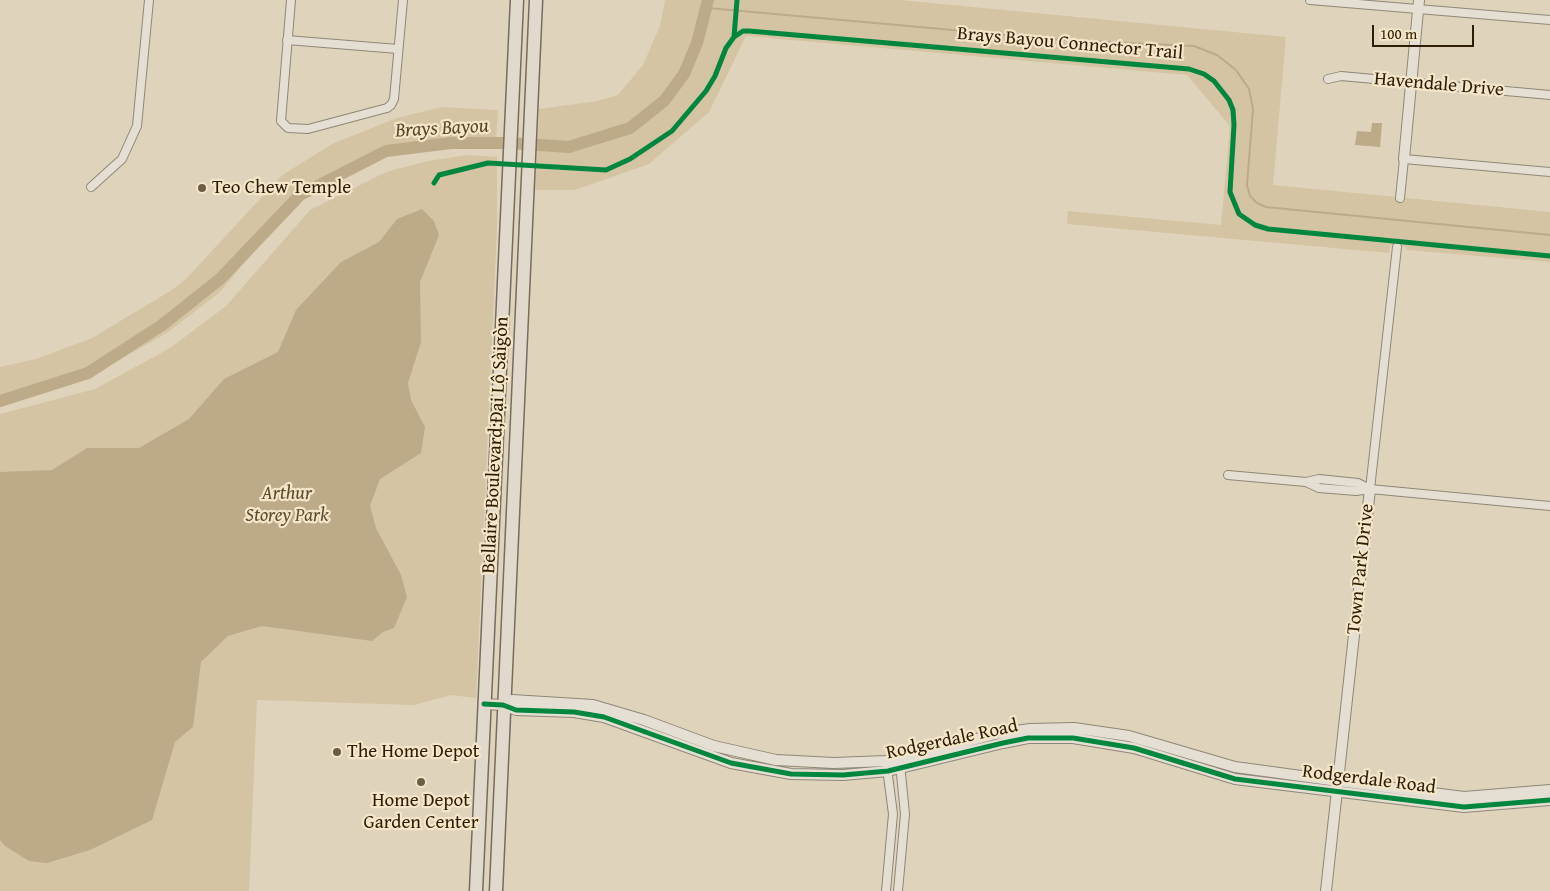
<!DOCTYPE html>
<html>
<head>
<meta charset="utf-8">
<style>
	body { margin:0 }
	#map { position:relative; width:1550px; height:891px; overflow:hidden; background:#dfd3bb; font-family:"Gentium Book Plus",serif }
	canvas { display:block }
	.scale { position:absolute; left:1372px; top:25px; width:102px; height:22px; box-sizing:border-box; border:2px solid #2e1d03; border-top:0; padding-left:6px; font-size:15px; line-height:18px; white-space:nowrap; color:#2e1d03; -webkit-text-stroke:4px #f4e6c9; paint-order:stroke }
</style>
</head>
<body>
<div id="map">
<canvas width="1550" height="891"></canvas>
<div class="scale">100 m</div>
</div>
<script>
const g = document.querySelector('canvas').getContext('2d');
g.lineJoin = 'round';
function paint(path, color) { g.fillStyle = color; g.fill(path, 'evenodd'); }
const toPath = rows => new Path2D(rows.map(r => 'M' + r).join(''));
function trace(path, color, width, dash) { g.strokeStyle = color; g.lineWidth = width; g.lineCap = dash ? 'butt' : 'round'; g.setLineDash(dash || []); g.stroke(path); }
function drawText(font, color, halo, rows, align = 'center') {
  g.font = font + ' "Gentium Book Plus",serif'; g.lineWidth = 4.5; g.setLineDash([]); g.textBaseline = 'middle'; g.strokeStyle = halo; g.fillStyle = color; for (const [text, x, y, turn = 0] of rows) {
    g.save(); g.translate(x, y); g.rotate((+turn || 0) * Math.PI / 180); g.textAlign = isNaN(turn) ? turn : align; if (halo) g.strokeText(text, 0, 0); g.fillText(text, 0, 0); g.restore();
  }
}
paint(toPath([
	[665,0,900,0,1286,37,1273,185,1550,212,1550,262,1407,250,1406,247,1390,245,1389,253,1067,224,1068,211,1221,225,1230,126,1187,75,746,36,709,112,649,164,575,190,535,190,539,109,598,101,618,95,643,65,660,26],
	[442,107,498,110,496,142,481,141,433,145,388,156,307,195,281,220,219,293,168,332,92,376,0,403,0,367,36,359,92,338,172,290,187,278,281,176,332,144,397,118],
	[468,155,497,157,497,227,476,698,451,695,414,705,257,700,249,891,0,891,0,414,95,389,170,348,226,306,310,210,386,172,428,161]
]), '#d5c4a3');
paint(toPath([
	[1372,123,1382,123,1380,147,1355,145,1357,131,1371,132],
	[422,209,434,221,439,235,420,282,421,342,408,383,411,400,425,427,421,453,380,479,370,506,376,528,401,575,407,597,394,628,383,632,372,641,262,626,228,636,201,662,193,727,175,742,152,820,90,850,47,863,29,861,5,846,0,840,0,472,52,470,87,448,139,448,189,419,224,379,278,352,296,310,341,262,379,242,397,219]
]), '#bcaa89');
trace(toPath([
	[708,8,1064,40,1194,46,1217,55,1236,70,1249,89,1253,109,1247,185,1250,196,1257,203,1266,207,1550,235]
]), '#bcaa89', 2);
trace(toPath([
	[0,401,88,373,162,325,220,279,300,195,386,151,451,143,510,143,569,147,630,128,664,101,684,74,697,43,708,0]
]), '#bcaa89', 12);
const minor = toPath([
	[291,0,281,121,288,128,308,129,387,108,391,105,394,99,403,0],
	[1310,0,1550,20],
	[287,40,398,49],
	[1328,79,1341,76,1550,95],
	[91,187,122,159,137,126,149,0],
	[1400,198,1404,159,1550,172],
	[1228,475,1306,482,1319,479,1358,483,1370,489],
	[1306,482,1319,488,1356,491,1370,489,1550,506],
	[1370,489,1397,247],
	[886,891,893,814,887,768],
	[898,891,905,814,900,764]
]);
const tertiary = toPath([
	[1404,159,1419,0],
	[484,704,503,705,516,710,574,712,604,717,731,763,791,774,843,775,888,771,1003,743,1028,738,1073,738,1134,748,1235,779,1464,807,1550,800],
	[503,705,512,700,593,705,644,720,714,746,776,760,834,763,886,761,921,754,995,734,1030,729,1074,728,1129,736,1235,767,1338,781,1464,797,1550,790],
	[1326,891,1370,489]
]);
const primary = toPath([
	[476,891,517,0],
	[496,891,536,0]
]);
trace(minor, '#8f8776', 10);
trace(tertiary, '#8f8776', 12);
trace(primary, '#766d5e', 15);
trace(minor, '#e5dfd3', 8);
trace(tertiary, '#e5dfd3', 10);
trace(primary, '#e1d9cb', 12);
trace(toPath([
	[734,37,743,31,749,31,1189,69,1204,74,1214,81,1229,100,1233,110,1234,125,1230,192,1239,214,1255,225,1268,229,1550,256],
	[434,183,439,175,488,163,606,170,630,159,672,131,706,91,715,76,726,48,734,37,737,0],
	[484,704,503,705,516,710,574,712,604,717,731,763,791,774,843,775,888,771,1003,743,1028,738,1073,738,1134,748,1235,779,1464,807,1550,800]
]), '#00873e', 5);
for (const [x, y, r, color] of [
	[202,188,5,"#6c5d43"],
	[337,752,5,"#6c5d43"],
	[421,782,5,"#6c5d43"]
]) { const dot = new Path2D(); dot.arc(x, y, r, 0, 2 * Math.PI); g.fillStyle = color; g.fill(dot); trace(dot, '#f4e6c9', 2); }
drawText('19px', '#2e1d03', '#f4e6c9', [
	["Brays Bayou Connector Trail",1070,44,5],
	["Havendale Drive",1439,85,5],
	["Bellaire Boulevard;Đại Lộ Sàigòn",496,445,-87],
	["Town Park Drive",1361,569,-84],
	["Rodgerdale Road",952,740,-12],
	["Rodgerdale Road",1369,780,7]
]);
drawText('19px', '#2e1d03', '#f4e6c9', [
	["Teo Chew Temple",212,188],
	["The Home Depot",347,752],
	["Home Depot",421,801,"center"],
	["Garden Center",421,823,"center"]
], 'left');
drawText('italic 19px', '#5e4c2d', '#f4e6c9', [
	["Arthur",287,494],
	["Storey Park",287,516]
]);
drawText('italic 20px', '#5a482a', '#f4e6c9', [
	["Brays Bayou",442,129,-3]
]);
</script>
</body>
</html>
